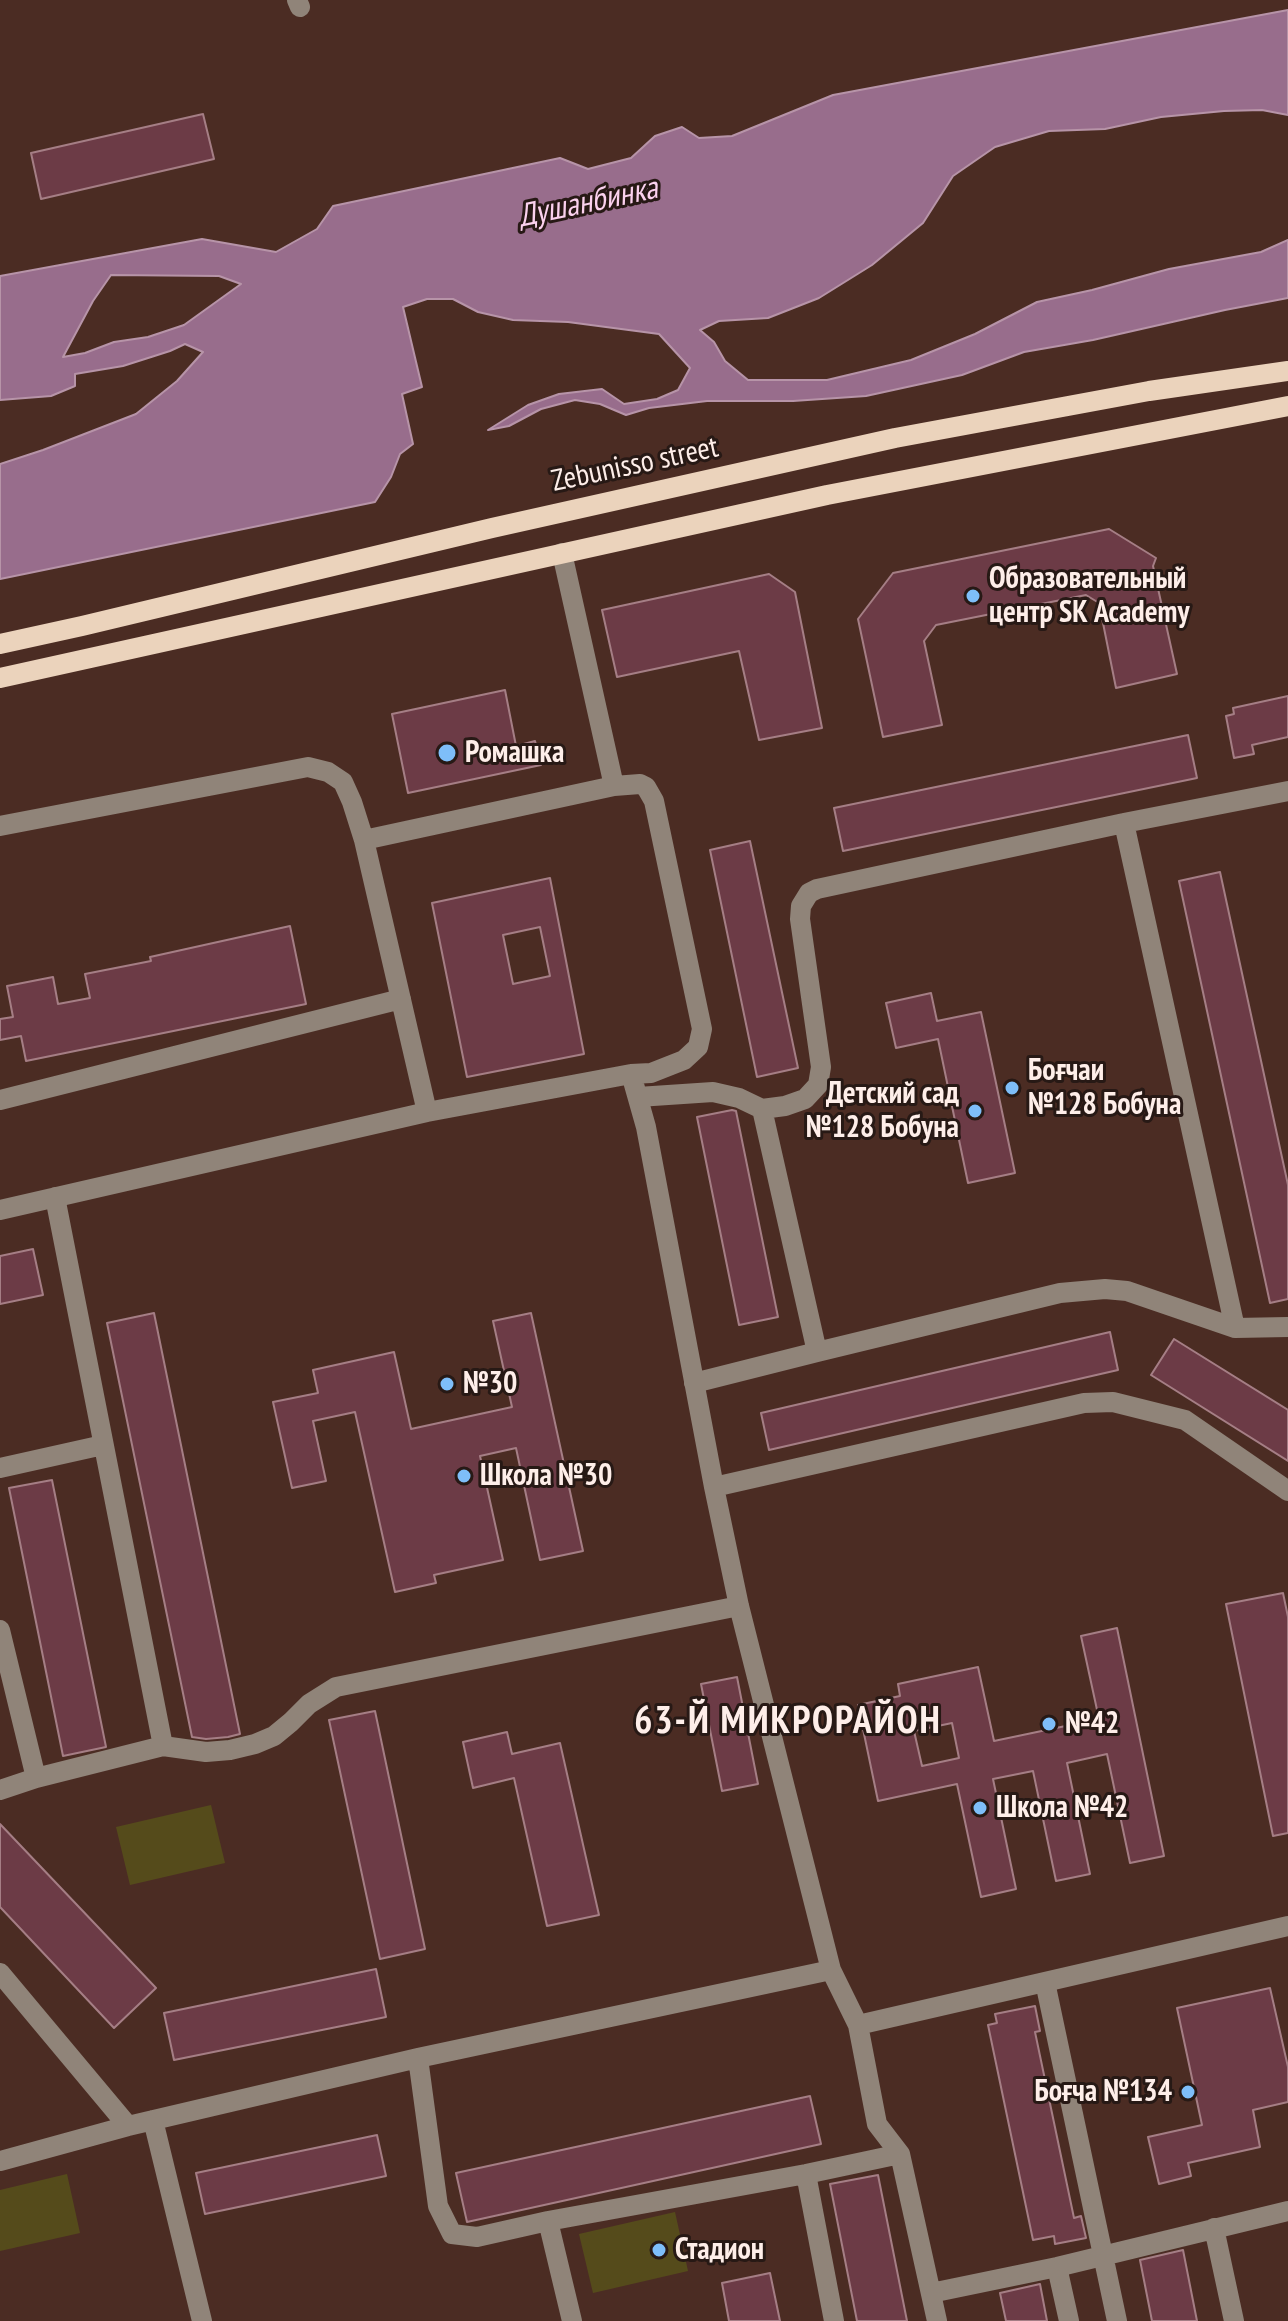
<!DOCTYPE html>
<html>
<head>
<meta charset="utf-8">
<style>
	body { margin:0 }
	canvas { display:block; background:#4b2c23 }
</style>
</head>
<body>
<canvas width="1288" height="2321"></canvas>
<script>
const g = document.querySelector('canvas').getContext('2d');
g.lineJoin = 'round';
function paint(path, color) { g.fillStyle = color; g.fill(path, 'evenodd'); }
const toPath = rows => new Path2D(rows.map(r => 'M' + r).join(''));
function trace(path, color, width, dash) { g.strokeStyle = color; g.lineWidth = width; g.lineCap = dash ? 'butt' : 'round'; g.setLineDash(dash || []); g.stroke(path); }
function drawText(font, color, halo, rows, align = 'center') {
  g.font = font + ' "PT Sans Narrow",sans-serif'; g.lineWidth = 6; g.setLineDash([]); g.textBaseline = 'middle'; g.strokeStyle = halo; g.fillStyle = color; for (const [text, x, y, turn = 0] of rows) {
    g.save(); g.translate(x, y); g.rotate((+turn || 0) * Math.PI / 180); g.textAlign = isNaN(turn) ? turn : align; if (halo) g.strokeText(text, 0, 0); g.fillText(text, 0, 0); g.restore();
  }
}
paint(toPath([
	[211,1805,225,1863,130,1885,116,1827],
	[67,2174,80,2233,0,2251,0,2190],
	[675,2212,688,2271,593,2293,579,2234]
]), '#554b1b');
const water = toPath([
	[1288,10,1288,115,1262,110,1224,111,1161,117,1105,129,1049,131,995,147,953,176,923,223,872,265,819,298,768,318,719,321,700,330,714,342,725,361,748,380,827,380,911,360,975,334,1037,302,1092,290,1169,269,1261,252,1288,240,1288,298,1225,310,1093,340,1024,352,962,375,866,396,793,401,707,401,649,408,626,415,600,404,575,400,541,409,509,426,488,430,528,405,559,394,602,389,624,404,657,399,678,390,690,368,659,334,568,322,513,320,478,312,453,299,427,299,403,307,422,387,402,394,413,444,400,454,391,477,375,502,0,579,0,464,43,450,136,414,177,381,203,352,185,344,170,351,123,366,75,374,75,386,51,396,0,400,0,276,202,239,276,252,317,229,333,206,560,158,588,169,631,158,655,136,682,127,699,138,732,136,833,95,1288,10],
	[111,275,219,276,241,284,184,325,148,337,114,342,85,353,63,357,93,301,111,275]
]);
paint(water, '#986d8c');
trace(water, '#b794a8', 2);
const building = toPath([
	[203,114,214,159,41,199,31,153,203,114],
	[1109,529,1156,558,1153,566,1177,674,1116,688,1099,603,1086,595,936,625,924,641,942,725,883,737,858,619,893,573,1109,529],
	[769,574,795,592,822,728,759,740,739,651,617,677,602,610,769,574],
	[505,690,516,746,535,741,541,765,408,793,392,714,505,690],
	[1288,696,1288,737,1252,745,1254,754,1234,758,1226,716,1234,714,1233,708,1288,696],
	[1188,735,1197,778,843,851,834,808,1188,735],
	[750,841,798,1068,757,1077,710,850,750,841],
	[1220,872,1288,1185,1288,1299,1270,1303,1179,881,1220,872],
	[550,878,584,1054,467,1077,432,903,550,878],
	[540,927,550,976,513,984,503,935,540,927],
	[290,926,306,1004,26,1061,21,1036,0,1040,0,1019,13,1017,7,986,53,977,58,1004,90,998,85,974,151,961,150,957,290,926],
	[931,993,937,1021,981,1012,1015,1173,968,1183,938,1039,896,1048,886,1003,931,993],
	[732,1110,736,1111,778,1317,739,1325,697,1117,732,1110],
	[33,1249,43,1295,0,1304,0,1256,33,1249],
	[154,1313,240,1734,228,1737,206,1739,192,1737,107,1323,154,1313],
	[531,1313,583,1551,540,1560,516,1448,480,1456,503,1560,434,1575,436,1583,395,1592,355,1412,313,1421,326,1481,292,1488,273,1402,318,1393,313,1370,394,1352,411,1429,512,1407,493,1321,531,1313],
	[1110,1332,1118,1370,769,1450,761,1413,1110,1332],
	[1174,1339,1288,1410,1288,1461,1151,1375,1174,1339],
	[52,1480,106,1747,63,1756,9,1488,52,1480],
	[1283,1593,1288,1617,1288,1833,1273,1836,1226,1604,1283,1593],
	[1117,1628,1164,1856,1130,1863,1107,1754,1067,1763,1090,1874,1056,1881,1033,1771,993,1779,1016,1889,981,1897,957,1784,878,1801,858,1705,900,1696,898,1684,978,1667,994,1741,1099,1719,1081,1636,1117,1628],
	[952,1723,959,1758,922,1766,914,1731,952,1723],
	[737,1677,758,1784,722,1791,701,1684,737,1677],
	[375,1711,425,1949,380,1959,329,1720,375,1711],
	[507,1732,512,1754,560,1743,599,1915,547,1926,514,1778,473,1788,463,1742,507,1732],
	[0,1824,156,1988,114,2028,0,1907,0,1824],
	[376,1969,386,2017,174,2060,164,2013,376,1969],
	[1270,1988,1288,2067,1288,2102,1253,2110,1260,2147,1188,2163,1191,2176,1159,2184,1148,2137,1202,2125,1177,2008,1270,1988],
	[1035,2006,1040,2031,1035,2032,1074,2218,1081,2216,1086,2238,1055,2244,1054,2236,1033,2240,988,2025,997,2023,995,2014,1035,2006],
	[810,2096,821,2144,467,2222,456,2173,810,2096],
	[377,2135,386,2176,205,2214,196,2173,377,2135],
	[878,2175,907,2321,857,2321,830,2184,878,2175],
	[1183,2250,1197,2321,1152,2321,1140,2260,1183,2250],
	[770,2273,780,2321,729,2321,722,2283,770,2273],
	[1040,2284,1047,2321,1006,2321,1000,2293,1040,2284]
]);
paint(building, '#6c3b46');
trace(building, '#a57e85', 2);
trace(toPath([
	[297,0,300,7],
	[562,553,614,786],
	[1124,823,1235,1328],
	[0,826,308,767,328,772,343,782,352,802,364,840,614,786,640,784,646,787,654,801,702,1029,698,1047,684,1060,651,1073,631,1074],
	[364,840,427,1112],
	[638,1097,713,1092,739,1098,762,1109,785,1106,805,1099,818,1085,821,1067,800,919,801,906,809,893,817,889,1124,823,1288,791],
	[0,1100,401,999],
	[55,1197,163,1746],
	[0,1210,427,1112,631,1074,646,1127,714,1487,739,1606,831,1970,858,2025,877,2124,900,2154,937,2321],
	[817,1352,1060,1293,1105,1289,1127,1291,1235,1328,1288,1327],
	[694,1383,817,1352,762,1109],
	[0,1468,103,1445],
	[714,1487,1084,1403,1113,1402,1185,1420,1288,1491],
	[0,1630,36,1778],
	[0,1790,36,1778,163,1746,206,1752,230,1750,255,1744,274,1736,291,1722,309,1704,336,1687,739,1606],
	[0,1973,128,2126],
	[1045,1982,1117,2321],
	[858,2025,1288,1926],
	[418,2058,438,2206,452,2234,477,2237,548,2221,806,2174,900,2154],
	[153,2120,202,2321],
	[0,2161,128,2126,418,2058,831,1970],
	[806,2174,834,2321],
	[548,2221,572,2321],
	[1214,2228,1234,2321],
	[1057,2267,1069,2321],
	[931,2293,1057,2267,1288,2211]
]), '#908479', 20);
trace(toPath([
	[0,644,82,626,492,528,895,438,1149,391,1288,371],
	[0,678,827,495,1288,406]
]), '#ebd3bc', 20);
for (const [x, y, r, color] of [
	[973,596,8,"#7ebef9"],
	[447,753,10,"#7ebef9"],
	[1012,1088,8,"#7ebef9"],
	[975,1111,8,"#7ebef9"],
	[447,1384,8,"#7ebef9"],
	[464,1476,8,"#7ebef9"],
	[1049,1724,8,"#7ebef9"],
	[980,1808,8,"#7ebef9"],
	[1188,2092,8,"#7ebef9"],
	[659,2250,8,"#7ebef9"]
]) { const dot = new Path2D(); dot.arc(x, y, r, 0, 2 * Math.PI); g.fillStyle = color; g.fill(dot); trace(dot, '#271915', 3); }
drawText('30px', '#feeee9', '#271915', [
	["Zebunisso street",635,465,-12]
]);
drawText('bold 30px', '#feeee9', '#271915', [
	["Образовательный",989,579],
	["центр SK Academy",989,613],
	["Ромашка",465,753],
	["Боғчаи",1028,1071],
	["№128 Бобуна",1028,1105],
	["Детский сад",959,1094,"right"],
	["№128 Бобуна",959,1128,"right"],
	["№30",463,1384],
	["Школа №30",480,1476],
	["№42",1065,1724],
	["Школа №42",996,1808],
	["Боғча №134",1172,2092,"right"],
	["Стадион",675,2250]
], 'left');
drawText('italic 32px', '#fbd1ee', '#271915', [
	["Душанбинка",588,203,-12]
]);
g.letterSpacing = '2px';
drawText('bold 38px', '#feeee9', '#271915', [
	["63-Й МИКРОРАЙОН",788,1722]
]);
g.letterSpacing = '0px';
</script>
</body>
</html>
